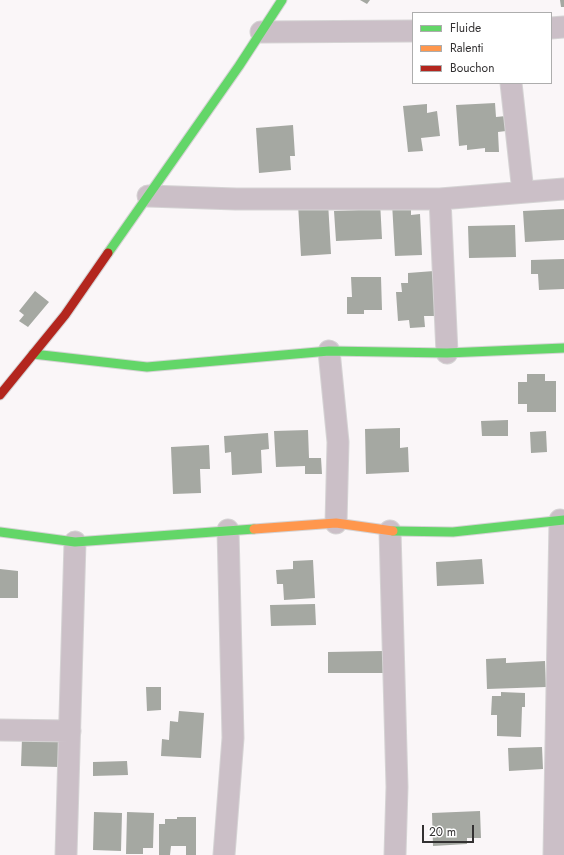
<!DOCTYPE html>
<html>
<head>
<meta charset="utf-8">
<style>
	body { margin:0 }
	#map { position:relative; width:564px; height:855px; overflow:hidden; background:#faf6f8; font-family:Jost,sans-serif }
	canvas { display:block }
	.legend { position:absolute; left:412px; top:12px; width:140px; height:72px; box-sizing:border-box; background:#fff; border:1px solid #adadad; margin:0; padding:5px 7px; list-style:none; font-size:12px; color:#333132 }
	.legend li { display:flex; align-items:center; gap:8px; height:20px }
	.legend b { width:20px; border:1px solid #adadad }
	.scale { position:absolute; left:422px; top:825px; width:52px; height:18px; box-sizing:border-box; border:2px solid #333132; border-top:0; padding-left:5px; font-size:12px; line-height:14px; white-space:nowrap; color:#333132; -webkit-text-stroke:3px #fff; paint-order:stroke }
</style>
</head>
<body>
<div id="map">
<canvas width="564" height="855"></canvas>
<ul class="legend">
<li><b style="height:5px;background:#63d668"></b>Fluide</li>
<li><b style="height:5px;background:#ff974d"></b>Ralenti</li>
<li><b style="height:5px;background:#b3261e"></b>Bouchon</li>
</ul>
<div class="scale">20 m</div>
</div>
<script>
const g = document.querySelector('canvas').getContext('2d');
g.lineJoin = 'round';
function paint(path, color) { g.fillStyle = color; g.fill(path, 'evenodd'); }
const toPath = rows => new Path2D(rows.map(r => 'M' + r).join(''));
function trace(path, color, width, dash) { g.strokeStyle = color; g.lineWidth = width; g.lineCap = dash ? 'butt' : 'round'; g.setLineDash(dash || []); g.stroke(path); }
paint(toPath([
	[360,0,370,0,367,4],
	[560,0,564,0,564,7,561,7],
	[495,103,496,117,506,116,506,131,498,132,499,152,485,152,485,148,467,150,467,145,459,146,456,105],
	[427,104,427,113,437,111,440,136,421,138,423,151,408,152,403,106],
	[293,125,295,156,290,156,291,170,259,173,256,128],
	[380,201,382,239,336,241,334,211,359,210,359,202],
	[328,202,331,254,301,256,298,204],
	[411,202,411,215,420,214,422,255,395,256,392,203],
	[564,209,564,240,525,242,523,211],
	[515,225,516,257,469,258,468,226],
	[564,259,564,289,539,290,538,274,531,274,531,260],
	[434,271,436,316,424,316,425,327,410,328,409,320,398,321,396,292,402,292,401,283,408,283,408,273],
	[351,277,381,277,382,310,364,310,364,314,347,314,347,297,352,297],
	[35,291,49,302,28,327,19,321,24,315,19,311],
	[527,374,545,374,545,381,556,381,556,412,527,412,527,404,518,404,518,382,527,382],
	[508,420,508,436,482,436,481,421],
	[400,428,400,448,408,447,409,472,366,474,365,429],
	[308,430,309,458,321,458,322,474,305,474,305,466,276,467,274,431],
	[546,431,547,452,531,453,530,432],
	[268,433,269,449,261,450,262,473,232,475,231,452,225,453,224,436],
	[209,445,210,469,200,469,201,493,173,494,171,447],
	[482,559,484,584,437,586,436,562],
	[313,560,315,598,284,600,283,584,277,584,276,570,293,569,293,561],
	[0,569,18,571,18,598,0,598],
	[315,604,316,625,271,626,270,605],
	[384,651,384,673,328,673,328,652],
	[506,658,506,663,545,661,546,687,487,689,486,659],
	[146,687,161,687,161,710,147,711],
	[501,692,525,693,525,707,522,707,521,737,497,736,497,715,491,715,492,696,501,696],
	[179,711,204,713,201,758,161,756,162,739,169,740,170,721,178,722],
	[22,738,59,739,59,767,21,766],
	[542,747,543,769,509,771,508,748],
	[127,761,128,775,93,776,93,762],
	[480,811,481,838,467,838,467,844,433,846,432,813],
	[94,812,122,813,121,851,93,850],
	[127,812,154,813,153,848,143,848,143,854,126,854],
	[177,817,196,817,196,855,186,855,186,846,171,846,170,855,159,855,159,824,165,824,165,819,177,819]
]), '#a5a8a2');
const street = toPath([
	[551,28,564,27],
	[261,32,413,31],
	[511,83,523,192],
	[148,196,236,199,440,199,564,189],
	[440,199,447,353],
	[329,351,338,442,336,523],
	[390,531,397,787,395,855],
	[0,730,70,731],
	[66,855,75,542],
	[224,855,233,738,228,530],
	[554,855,560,520]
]);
const fast = toPath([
	[108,253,239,66,282,0],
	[33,354,147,367,329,351,447,353,564,348],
	[393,531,453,532,564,520],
	[0,532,75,542,254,529]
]);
const slow = toPath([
	[254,529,336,523,393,531]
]);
const jam = toPath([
	[0,395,65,315,108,253]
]);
trace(street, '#d5d3d4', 23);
trace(fast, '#d5d3d4', 11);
trace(slow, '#d5d3d4', 11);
trace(jam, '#d5d3d4', 11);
trace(street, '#cbbfc7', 21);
trace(fast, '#63d668', 9);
trace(slow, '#ff974d', 9);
trace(jam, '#b3261e', 9);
</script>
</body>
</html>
